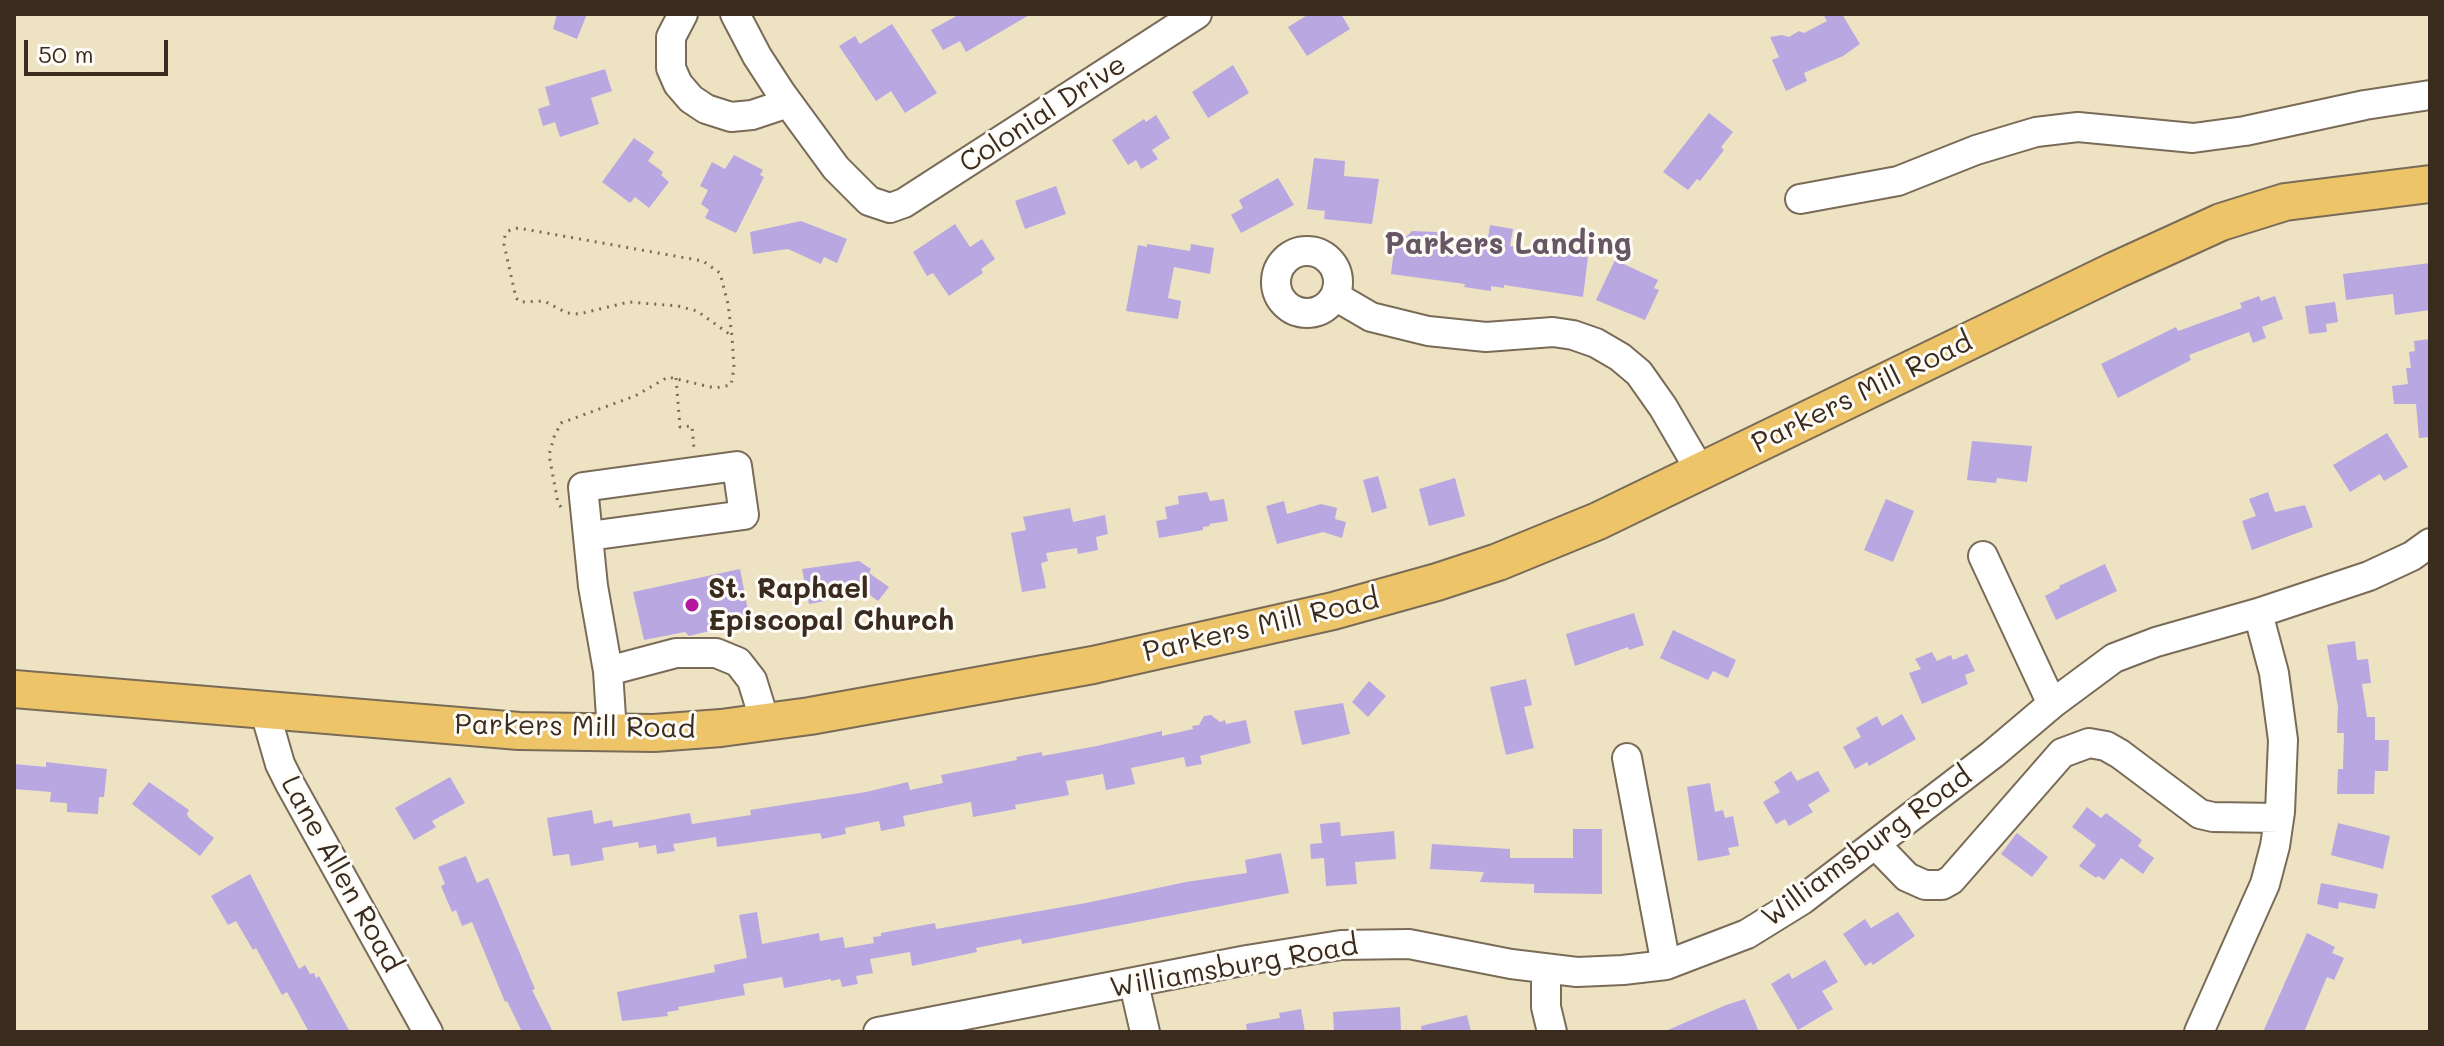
<!DOCTYPE html>
<html>
<head>
<meta charset="utf-8">
<style>
	body { margin:0 }
	#map { position:relative; width:2444px; height:1046px; overflow:hidden; background:#ede3c3; font-family:Mali,sans-serif }
	canvas { display:block }
	.frame { position:absolute; inset:0; border:16px solid #3b2a1e; pointer-events:none }
	.scale { position:absolute; left:24px; top:40px; width:144px; height:36px; box-sizing:border-box; border:4px solid #3b2a1e; border-top:0; padding-left:10px; font-size:24px; line-height:28px; white-space:nowrap; color:#3b2a1e; -webkit-text-stroke:6px #fdfcf7; paint-order:stroke }
</style>
</head>
<body>
<div id="map">
<canvas width="2444" height="1046"></canvas>
<div class="frame"></div>
<div class="scale">50 m</div>
</div>
<script>
const g = document.querySelector('canvas').getContext('2d');
g.lineJoin = 'round';
function paint(path, color) { g.fillStyle = color; g.fill(path, 'evenodd'); }
const toPath = rows => new Path2D(rows.map(r => 'M' + r).join(''));
function trace(path, color, width, dash) { g.strokeStyle = color; g.lineWidth = width; g.lineCap = dash ? 'butt' : 'round'; g.setLineDash(dash || []); g.stroke(path); }
function drawText(font, color, halo, rows, align = 'center') {
  g.font = font + ' Mali,sans-serif'; g.lineWidth = 6; g.setLineDash([]); g.textBaseline = 'middle'; g.strokeStyle = halo; g.fillStyle = color; for (const [text, x, y, turn = 0] of rows) {
    g.save(); g.translate(x, y); g.rotate((+turn || 0) * Math.PI / 180); g.textAlign = isNaN(turn) ? turn : align; if (halo) g.strokeText(text, 0, 0); g.fillText(text, 0, 0); g.restore();
  }
}
paint(toPath([
	[557,14,587,14,577,39,553,29],
	[960,14,1031,14,966,52,960,41,943,50,931,30],
	[1309,14,1341,14,1350,29,1307,56,1288,27],
	[1823,14,1842,14,1860,44,1843,56,1804,73,1807,81,1786,91,1772,60,1779,57,1770,37,1782,35,1789,37,1799,31,1804,33,1827,21],
	[892,24,937,93,905,113,891,91,876,101,839,46,855,36,860,44],
	[1233,65,1249,93,1208,118,1192,92],
	[605,69,612,91,591,98,599,124,560,137,555,122,543,126,538,109,550,105,545,87],
	[1709,113,1733,132,1721,147,1724,150,1700,181,1697,179,1688,190,1663,172],
	[1156,115,1170,138,1152,150,1158,159,1141,169,1136,160,1128,165,1112,140,1144,119,1146,122],
	[634,138,654,152,648,161,663,172,661,175,669,182,649,208,635,197,630,203,602,182],
	[734,155,763,170,760,175,764,177,736,233,705,218,709,210,701,204,708,190,700,186,712,162,725,169],
	[1314,158,1345,161,1344,176,1379,179,1372,224,1324,219,1325,211,1307,209],
	[1278,178,1294,205,1241,233,1231,215,1243,208,1239,200],
	[1056,186,1066,214,1025,229,1015,201],
	[801,221,847,239,837,263,824,257,821,264,788,249,753,254,750,232],
	[955,224,970,247,982,239,995,259,981,269,983,273,949,296,933,273,927,276,913,252],
	[1490,225,1513,229,1510,246,1588,257,1583,297,1504,285,1504,288,1491,286,1491,291,1464,287,1465,284,1391,274,1396,234,1407,236,1412,231,1437,232,1443,241,1442,249,1470,253,1472,242,1487,244],
	[1147,244,1190,251,1191,244,1214,248,1210,274,1174,267,1168,298,1181,301,1178,319,1126,311,1138,245,1147,247],
	[1615,260,1658,280,1654,288,1659,290,1645,320,1596,300],
	[2430,263,2430,310,2395,315,2393,294,2346,300,2343,274],
	[2259,296,2261,301,2275,296,2283,319,2262,327,2266,338,2253,343,2249,332,2189,355,2191,360,2118,398,2101,364,2176,327,2178,331,2242,308,2240,303],
	[2335,302,2338,322,2326,324,2327,332,2309,334,2305,306],
	[2430,339,2430,437,2419,438,2416,404,2394,404,2392,386,2408,384,2406,368,2411,368,2409,352,2415,351,2414,341],
	[2387,433,2408,467,2384,481,2380,474,2350,492,2333,465],
	[1972,441,2032,446,2027,482,1997,478,1996,483,1967,480],
	[1378,476,1387,508,1372,513,1363,480],
	[1455,478,1465,516,1429,526,1419,489],
	[1207,492,1210,501,1224,499,1228,521,1209,524,1210,526,1203,527,1203,530,1159,538,1156,521,1167,519,1165,507,1179,504,1178,496],
	[2268,492,2275,512,2305,505,2313,527,2252,550,2242,521,2256,516,2249,499],
	[1886,499,1914,511,1893,562,1864,550],
	[1284,501,1287,514,1321,504,1337,508,1335,519,1346,522,1342,538,1323,532,1277,544,1266,506],
	[1070,508,1073,522,1105,515,1108,534,1096,537,1098,550,1078,554,1077,548,1046,553,1048,561,1041,563,1046,588,1022,592,1011,533,1026,530,1023,517],
	[859,561,871,569,869,573,889,587,878,601,859,587,824,594,825,601,809,604,802,569],
	[2105,564,2117,591,2056,620,2045,596,2060,588,2059,586],
	[740,569,750,621,689,636,685,632,644,640,633,592],
	[1634,613,1644,645,1629,650,1628,647,1575,666,1566,634],
	[1673,630,1736,660,1728,678,1713,671,1708,680,1660,658],
	[2355,641,2357,660,2368,659,2371,683,2362,684,2367,717,2375,717,2375,740,2389,740,2388,771,2375,771,2374,794,2337,794,2338,769,2343,769,2344,733,2337,733,2338,707,2327,645],
	[1932,652,1937,661,1951,655,1953,660,1967,654,1975,671,1965,675,1968,684,1922,704,1909,673,1921,669,1915,659],
	[1526,679,1532,705,1524,707,1534,748,1506,755,1490,687],
	[1369,681,1386,696,1368,717,1352,702],
	[1343,703,1350,734,1302,745,1294,711],
	[1902,714,1916,739,1869,766,1867,762,1855,769,1843,747,1861,737,1856,728,1877,716,1882,726],
	[1211,715,1220,722,1225,720,1226,724,1246,720,1251,743,1200,756,1202,764,1186,767,1184,757,1131,768,1135,784,1106,790,1103,774,1066,781,1069,795,1015,805,1016,809,973,817,971,802,903,816,905,826,881,831,879,821,845,828,846,834,822,839,820,833,717,847,716,837,673,844,675,851,657,854,656,845,639,848,638,842,602,848,604,860,571,866,569,854,553,856,547,818,592,810,594,824,612,820,613,827,690,813,692,824,751,815,750,810,866,792,908,782,910,790,943,783,941,775,1017,760,1016,757,1042,752,1042,756,1097,746,1162,731,1162,736,1193,729,1192,726,1199,725,1204,716],
	[46,762,107,769,104,797,99,797,98,814,67,812,67,803,50,802,51,792,14,789,14,764,46,767],
	[1791,771,1797,781,1818,771,1830,791,1808,805,1813,812,1789,826,1785,819,1776,824,1763,802,1780,792,1774,782],
	[450,777,465,803,432,821,436,827,414,840,395,808],
	[149,782,189,810,187,814,189,818,214,838,200,856,132,804],
	[1710,783,1715,812,1723,810,1725,818,1733,816,1739,846,1728,848,1730,855,1698,861,1687,787],
	[2087,807,2101,818,2106,813,2142,840,2138,846,2154,858,2143,874,2121,858,2104,880,2098,876,2096,878,2079,866,2096,845,2072,827],
	[1340,822,1341,836,1394,831,1396,859,1355,862,1357,884,1326,886,1324,858,1311,859,1310,844,1322,843,1320,824],
	[2338,823,2390,836,2383,869,2331,855],
	[1573,829,1602,829,1602,894,1534,893,1534,884,1480,882,1484,872,1430,869,1432,844,1510,849,1510,858,1573,858],
	[2017,833,2048,857,2032,877,2001,854],
	[1281,853,1289,893,1022,944,1021,939,976,948,977,952,912,966,910,952,870,959,873,973,856,976,858,984,842,987,840,979,831,981,831,979,784,988,782,977,743,984,745,995,678,1007,679,1010,667,1012,668,1016,622,1021,617,992,715,972,714,965,747,958,739,915,757,912,762,944,819,933,820,941,843,937,845,948,874,943,873,937,881,936,881,933,935,923,936,929,1086,903,1186,882,1247,873,1245,860],
	[466,856,477,883,488,878,535,989,532,990,553,1032,522,1032,507,1001,505,1002,472,922,462,926,456,910,452,912,441,886,445,884,438,867],
	[250,874,299,969,305,965,310,974,314,973,316,978,319,976,350,1032,309,1032,287,992,282,995,256,948,253,950,236,921,228,925,211,896],
	[2321,883,2378,894,2375,909,2339,902,2338,909,2317,904],
	[1898,912,1915,936,1873,965,1871,962,1865,966,1843,934,1865,919,1871,928],
	[2307,933,2335,947,2332,953,2344,958,2334,980,2327,977,2304,1032,2263,1032],
	[1825,960,1838,982,1822,991,1833,1009,1798,1030,1771,984,1789,973,1792,979],
	[1745,999,1759,1032,1663,1032,1726,1005],
	[1400,1007,1401,1032,1334,1032,1333,1012],
	[1301,1009,1305,1032,1247,1032,1246,1024,1280,1018,1279,1013],
	[1467,1015,1471,1032,1422,1032,1421,1026]
]), '#b9a7e2');
const minor = toPath([
	[683,14,671,37,671,68,678,84,691,99,706,109,731,117,752,115,788,103],
	[735,14,757,56,781,93,836,168,869,201,890,208,904,203,1197,14],
	[1800,199,1898,181,1976,150,2036,132,2078,127,2193,138,2245,131,2365,105,2430,95],
	'1276 282a31 31 0 1 1 62 0a31 31 0 1 1-62 0Z',
	[1335,296,1371,317,1428,331,1486,337,1553,332,1573,335,1596,343,1620,357,1639,373,1663,407,1701,472],
	[589,536,744,515,737,466,583,487,593,586,608,671,612,733],
	[1983,556,2052,704],
	[608,671,676,653,716,653,738,662,752,680,765,722],
	[265,712,280,764,290,784,428,1032],
	[1627,758,1666,965],
	[1876,845,1907,877,1925,885,1942,885,1951,880,2062,753,2089,743,2106,746,2120,754,2200,814,2213,817,2279,818],
	[1546,969,1546,1007,1552,1032],
	[1134,984,1145,1032],
	[878,1032,1247,960,1341,945,1409,944,1511,964,1577,972,1623,970,1666,965,1747,934,1802,900,1993,754,2052,704,2114,658,2156,642,2258,613,2369,576,2412,556,2430,543],
	[2199,1032,2265,884,2275,846,2280,812,2283,740,2274,673,2258,613]
]);
const major = toPath([
	[14,689,519,731,654,733,721,728,810,716,1093,665,1333,611,1437,582,1498,562,1598,521,2116,270,2221,222,2285,202,2430,184]
]);
trace(minor, '#796b58', 32);
trace(major, '#796b58', 40);
trace(toPath([
	[676,378,680,427,692,426,694,449],
	[561,507,558,503,549,455,554,437,561,423,635,396,668,377,715,388,731,385,734,368,732,336,728,304,720,273,703,261,518,228,510,230,505,235,504,244,516,298,520,302,544,301,567,313,579,314,629,302,678,306,697,311,732,336]
]), '#796b58', 3, [2, 6]);
trace(minor, '#fff', 28);
trace(major, '#eec469', 36);
for (const [x, y, r, color] of [
	[692,605,8,"#b5179e"]
]) { const dot = new Path2D(); dot.arc(x, y, r, 0, 2 * Math.PI); g.fillStyle = color; g.fill(dot); trace(dot, '#fdfcf7', 3); }
drawText('28px', '#3b2a1e', '#fdfcf7', [
	["Colonial Drive",1043,114,-33],
	["Parkers Mill Road",1862,393,-26],
	["Parkers Mill Road",1261,626,-13],
	["Parkers Mill Road",575,727,1],
	["Williamsburg Road",1867,847,-36],
	["Lane Allen Road",341,874,61],
	["Williamsburg Road",1234,967,-10]
]);
drawText('bold 28px', '#3b2a1e', '#fdfcf7', [
	["St. Raphael",708,589],
	["Episcopal Church",708,621]
], 'left');
drawText('bold 30px', '#675663', '#fdfcf7', [
	["Parkers Landing",1508,245]
]);
</script>
</body>
</html>
